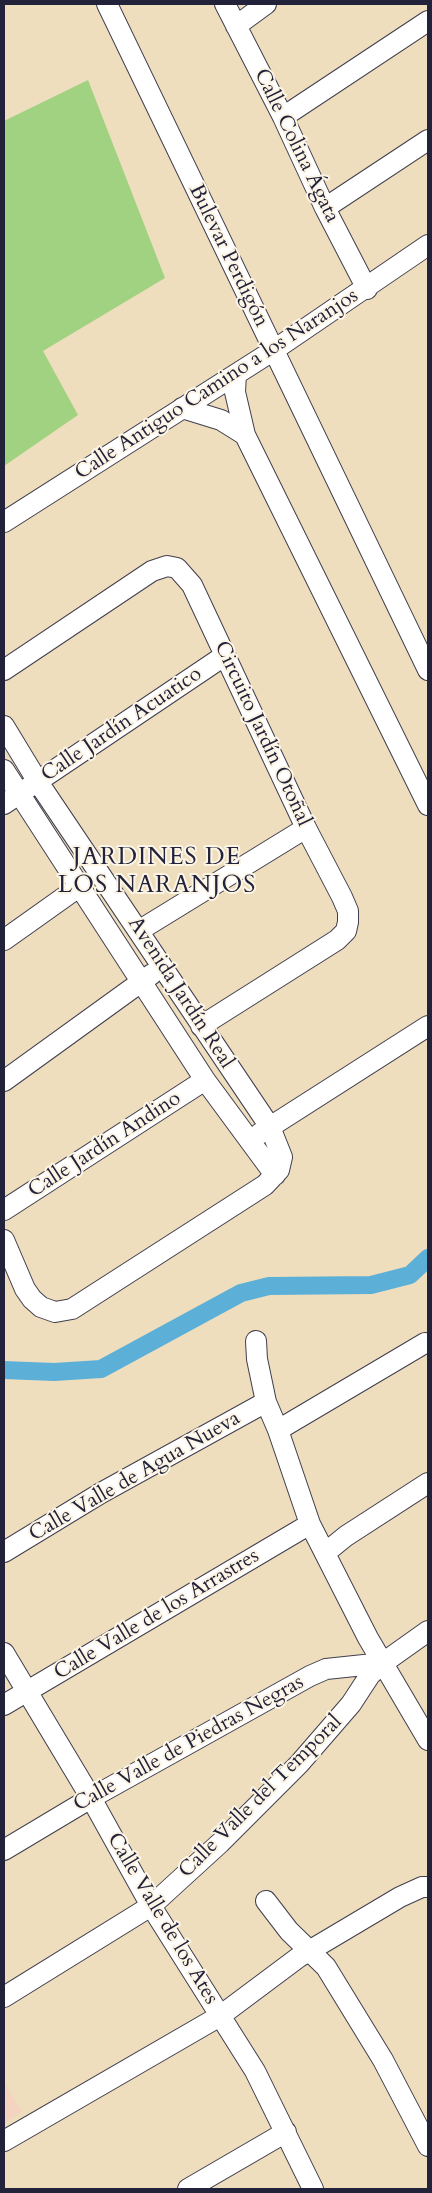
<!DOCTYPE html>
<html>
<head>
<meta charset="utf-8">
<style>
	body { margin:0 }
	#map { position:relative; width:432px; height:2193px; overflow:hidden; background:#eedebd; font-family:Cardo,serif }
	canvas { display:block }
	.frame { position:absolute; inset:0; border:5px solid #22223b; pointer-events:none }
</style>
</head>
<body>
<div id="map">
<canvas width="432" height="2193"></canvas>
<div class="frame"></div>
</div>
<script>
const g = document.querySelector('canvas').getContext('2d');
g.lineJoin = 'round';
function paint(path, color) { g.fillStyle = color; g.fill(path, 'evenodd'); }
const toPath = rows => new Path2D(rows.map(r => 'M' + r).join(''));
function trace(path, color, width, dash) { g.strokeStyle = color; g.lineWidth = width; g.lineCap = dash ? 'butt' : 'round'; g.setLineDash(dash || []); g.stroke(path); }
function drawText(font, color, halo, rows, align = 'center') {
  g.font = font + ' Cardo,serif'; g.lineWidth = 4; g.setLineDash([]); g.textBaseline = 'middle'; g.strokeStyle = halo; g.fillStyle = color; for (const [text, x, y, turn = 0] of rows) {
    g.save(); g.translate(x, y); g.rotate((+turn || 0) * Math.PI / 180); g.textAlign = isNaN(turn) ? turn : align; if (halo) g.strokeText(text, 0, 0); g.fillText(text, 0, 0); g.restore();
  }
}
paint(toPath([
	[4,2082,22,2112,4,2123]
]), '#f4d3c1');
paint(toPath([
	[88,80,165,278,43,351,78,415,4,466,4,121]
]), '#a1d281');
trace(toPath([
	[4,1370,54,1372,101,1369,241,1293,269,1286,371,1285,410,1275,428,1258]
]), '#5cb0d8', 18);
const minor = toPath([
	[107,4,428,670],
	[225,4,283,117,325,208,367,289],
	[236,26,266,4],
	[283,117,428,21],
	[325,208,428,140],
	[236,374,235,392,245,435],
	[182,408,221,420,245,435,428,805],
	[4,522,274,350,428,245],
	[4,670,152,571,167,566,177,568,192,585,306,828,342,897,348,911,348,922,346,931,337,940,201,1026],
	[4,726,38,782,270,1127,282,1157,279,1170,265,1185,72,1309,55,1312,41,1307,32,1299,25,1289,4,1240],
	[4,770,205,1080,275,1175],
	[4,804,224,656],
	[140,930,306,828],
	[4,940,80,886],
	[4,1081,152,974],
	[259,1134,428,1026],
	[4,1210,205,1080],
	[256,1341,257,1359,266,1402,278,1430,310,1524,368,1638,428,1740],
	[278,1430,425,1343],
	[4,1552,101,1493,266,1402],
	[325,1553,346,1536,428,1483],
	[4,1653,91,1798,151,1906,255,2071,313,2189],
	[4,1705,310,1524],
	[4,1850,91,1798,310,1676,326,1669,383,1663],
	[266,1901,289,1931,326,1967,383,2060,428,2146],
	[4,1997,151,1906,220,1843,299,1764,351,1704,370,1675,383,1663,428,1631],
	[4,2141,220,2016,299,1957,400,1897,422,1887,428,1887],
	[188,2189,286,2132]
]);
trace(minor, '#413e4e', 22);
trace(minor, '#fff', 20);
drawText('21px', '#22223b', '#fcf5e5', [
	["Calle Colina Ágata",296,146,64],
	["Bulevar Perdigón",228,256,64],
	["Calle Antiguo Camino a los Naranjos",217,385,-33],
	["Calle Jardín Acuatico",122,725,-34],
	["Circuito Jardín Otoñal",262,734,65],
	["Avenida Jardín Real",180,993,57],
	["Calle Jardín Andino",105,1145,-33],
	["Calle Valle de Agua Nueva",135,1477,-30],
	["Calle Valle de los Arrastres",157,1615,-31],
	["Calle Valle de Piedras Negras",189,1744,-29],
	["Calle Valle del Temporal",261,1797,-45],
	["Calle Valle de los Ates",162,1919,59]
]);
g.letterSpacing = '1px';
drawText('24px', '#22223b', '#fcf5e5', [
	["JARDINES DE",157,858],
	["LOS NARANJOS",157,886]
]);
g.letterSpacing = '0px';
</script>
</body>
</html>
